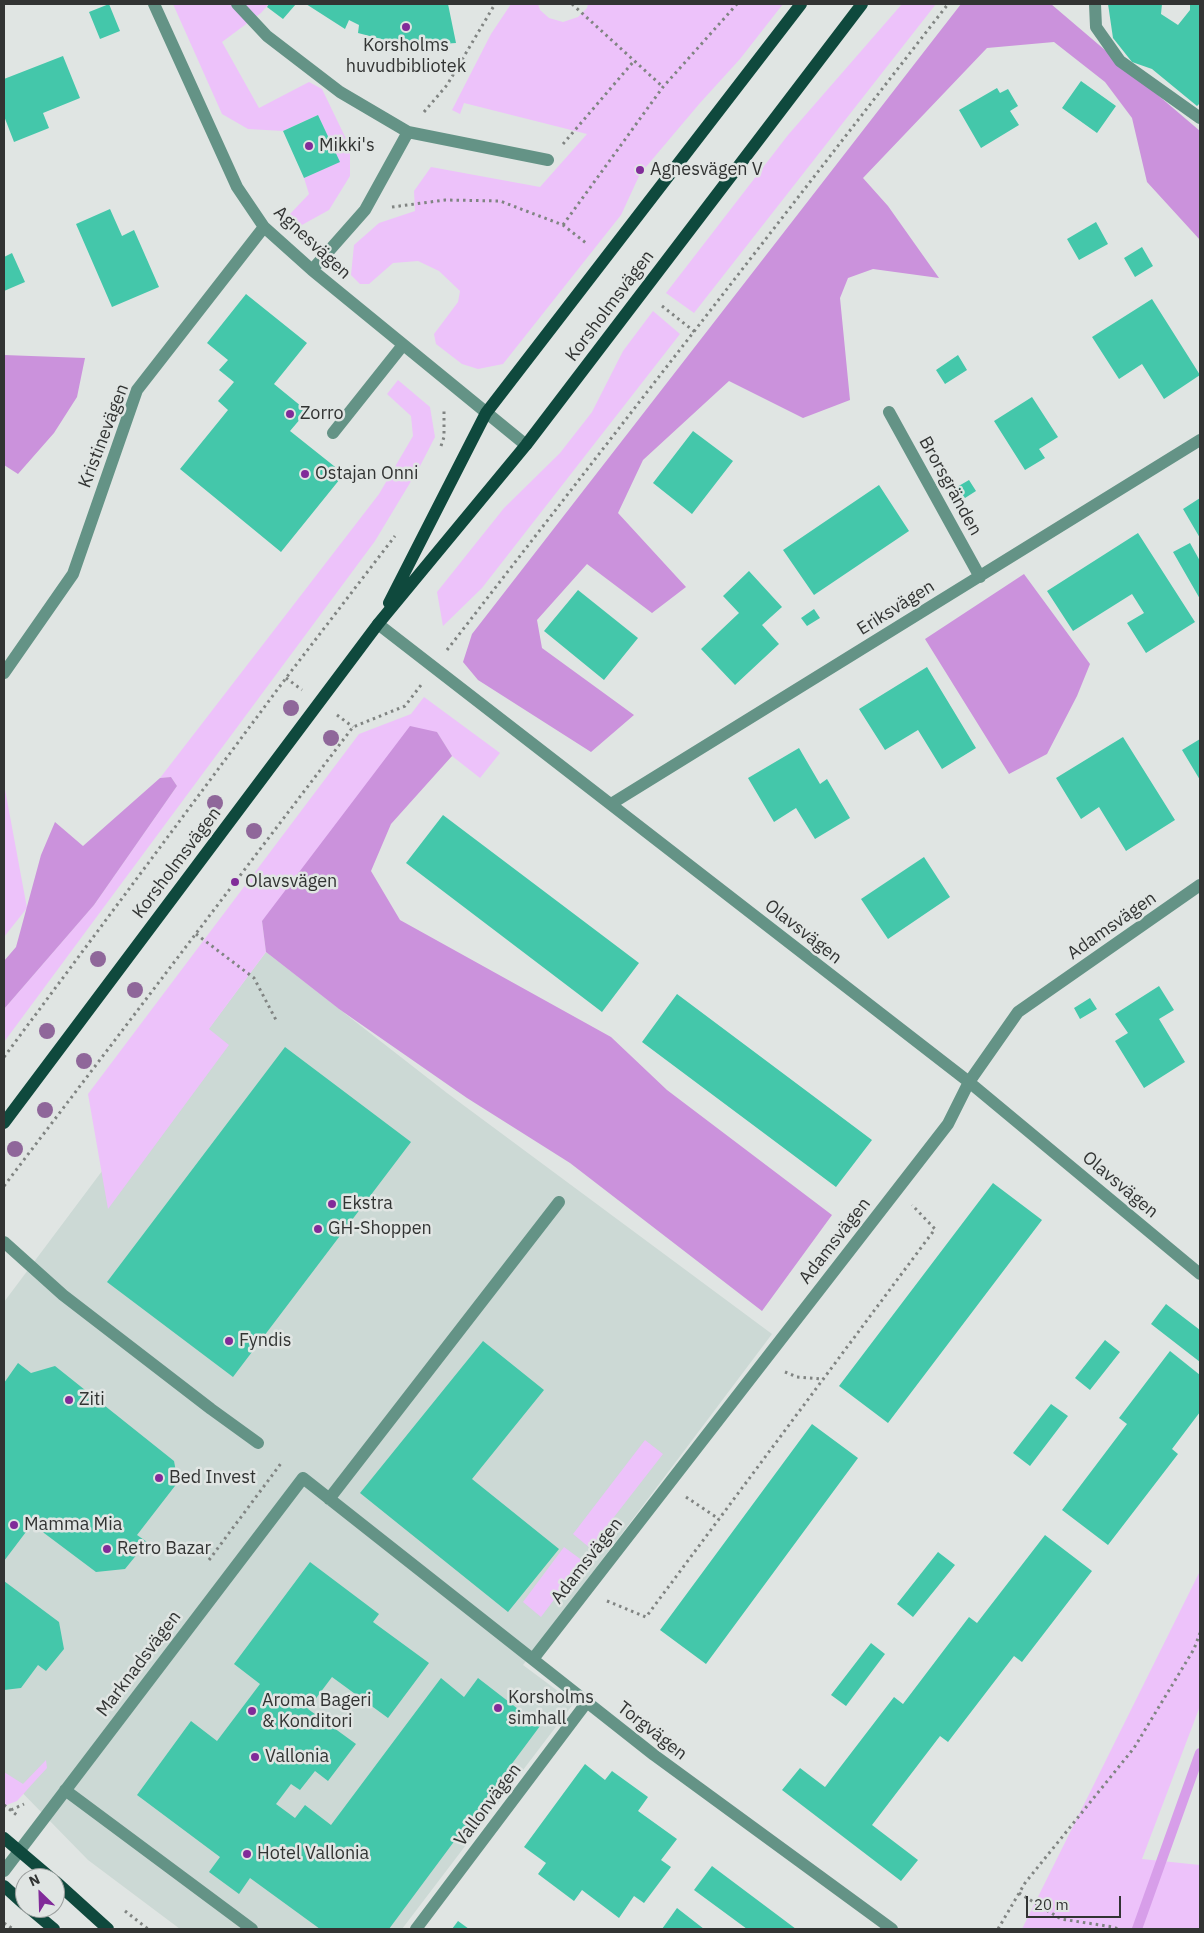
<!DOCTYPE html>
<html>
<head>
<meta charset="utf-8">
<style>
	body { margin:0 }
	#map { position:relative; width:1204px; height:1933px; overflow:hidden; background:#e0e5e3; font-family:"IBM Plex Sans",sans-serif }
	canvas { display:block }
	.frame { position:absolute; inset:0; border:5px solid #323433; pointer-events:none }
	.north { position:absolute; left:15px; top:1868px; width:50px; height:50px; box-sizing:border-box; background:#e0e5e3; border:1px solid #9a9e9d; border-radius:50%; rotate:336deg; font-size:14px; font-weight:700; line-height:20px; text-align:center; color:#323433 }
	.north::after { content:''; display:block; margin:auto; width:18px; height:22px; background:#812b99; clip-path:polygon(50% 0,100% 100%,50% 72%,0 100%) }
	.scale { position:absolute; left:1026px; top:1896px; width:95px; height:22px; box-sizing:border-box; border:2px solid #323433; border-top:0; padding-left:6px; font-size:15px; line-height:18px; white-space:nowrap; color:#323433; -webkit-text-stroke:4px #e0e5e3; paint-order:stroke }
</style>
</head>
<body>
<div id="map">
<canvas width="1204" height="1933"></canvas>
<div class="frame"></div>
<div class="north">N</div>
<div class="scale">20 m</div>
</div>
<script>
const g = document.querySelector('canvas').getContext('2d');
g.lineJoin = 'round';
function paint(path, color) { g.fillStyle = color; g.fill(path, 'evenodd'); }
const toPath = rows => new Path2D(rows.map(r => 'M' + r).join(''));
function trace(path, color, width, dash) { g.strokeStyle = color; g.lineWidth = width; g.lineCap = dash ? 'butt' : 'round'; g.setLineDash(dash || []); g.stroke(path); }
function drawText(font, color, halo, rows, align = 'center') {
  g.font = font + ' "IBM Plex Sans",sans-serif'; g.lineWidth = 5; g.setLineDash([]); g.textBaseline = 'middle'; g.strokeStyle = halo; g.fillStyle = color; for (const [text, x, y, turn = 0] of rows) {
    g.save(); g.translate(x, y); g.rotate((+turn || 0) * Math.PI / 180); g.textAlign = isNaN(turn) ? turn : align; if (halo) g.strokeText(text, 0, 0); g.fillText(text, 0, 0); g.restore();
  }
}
paint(toPath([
	[266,952,447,1093,772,1334,523,1665,574,1703,402,1929,180,1929,88,1860,4,1774,4,1302]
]), '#ccd9d5');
paint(toPath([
	[173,4,269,4,261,13,222,42,259,108,309,82,322,89,350,147,350,176,329,210,300,226,290,214,309,194,304,178,339,162,318,115,283,131,248,129,222,114],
	[511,4,538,4,540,10,549,18,563,22,578,17,587,8,588,4,783,4,740,59,700,103,640,174,621,215,503,364,478,369,462,364,436,344,434,334,458,302,460,291,439,271,418,261,393,263,369,284,360,284,351,275,354,245,379,223,415,211,414,191,431,167,540,187,587,134,464,103,460,114,452,110,491,34],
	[902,4,936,4,694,313,666,293,788,135],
	[653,311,680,334,482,588,443,626,437,592,504,508,560,453,592,412,623,351],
	[398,380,430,407,435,437,419,468,375,541,4,1042,4,1009,94,905,177,786,171,777,160,778,379,494,413,436,411,416,387,394],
	[424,697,500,753,480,778,452,756,437,732,262,921,266,952,209,1029,229,1045,108,1209,88,1094,359,734,411,714],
	[4,784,27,908,4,937],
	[645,1440,663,1454,590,1548,573,1534],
	[564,1547,583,1561,541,1617,523,1602],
	[1200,1571,1200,1706,1142,1859,1200,1865,1200,1929,1022,1929],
	[46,1760,47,1768,35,1781,17,1801,4,1806,4,1772,23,1784]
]), '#edc2fa');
paint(toPath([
	[961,4,1051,4,1200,131,1200,240,1147,182,1132,118,1105,82,1054,42,987,48,863,178,888,206,939,278,873,269,848,278,840,298,850,400,803,418,729,381,643,460,618,513,686,587,652,613,587,564,537,620,542,648,634,715,591,752,478,680,463,662,472,634],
	[4,355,85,358,77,397,54,433,18,474,4,465],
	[1024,574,1090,664,1077,696,1047,754,1009,774,925,639],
	[410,726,437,732,452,756,391,824,371,871,400,920,611,1037,667,1090,832,1215,762,1311,570,1163,467,1098,339,1009,266,952,262,921],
	[171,777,177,786,94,905,4,1009,4,961,16,947,41,855,55,822,83,846,160,778]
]), '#cb92dc');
trace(toPath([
	[1137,1929,1200,1753]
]), '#d79ee9', 10);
paint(toPath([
	[109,4,120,31,100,39,89,12],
	[269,4,296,4,283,19,267,7],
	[306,4,448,4,456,43,408,46,358,33,359,25,349,20,345,29],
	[1108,4,1162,4,1161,14,1178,25,1190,10,1190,4,1200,4,1200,103,1197,106,1152,69,1132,62,1113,38],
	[63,56,80,98,43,113,49,128,14,142,4,116,4,79],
	[1081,81,1116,106,1097,133,1062,108],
	[997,88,1000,93,1008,89,1018,106,1010,111,1019,125,981,148,959,110],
	[318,115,340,162,304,178,283,131],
	[110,209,122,236,134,230,159,287,112,307,76,224],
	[1096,222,1108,244,1079,260,1067,239],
	[1142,247,1153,266,1135,277,1124,258],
	[12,253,25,282,4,291,4,257],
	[246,294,307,343,274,384,307,411,290,431,344,474,281,552,180,469,228,410,218,401,234,382,219,370,228,360,207,343],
	[1152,299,1200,375,1164,399,1142,364,1119,379,1092,337],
	[958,355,967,370,945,384,936,370],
	[1032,397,1058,437,1039,449,1045,458,1025,470,994,421],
	[693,431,733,461,692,514,653,483],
	[969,480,976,491,965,498,957,487],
	[879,485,909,531,814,595,783,550],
	[1200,498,1200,538,1183,509],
	[1138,533,1195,622,1146,653,1127,623,1144,613,1132,594,1073,631,1047,591],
	[1190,543,1200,561,1200,599,1173,552],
	[749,571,782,607,762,625,779,644,735,685,701,649,739,613,723,596],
	[578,590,638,638,604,680,544,631],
	[814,609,820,618,807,626,801,618],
	[927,667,976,748,942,769,918,730,885,750,859,709],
	[1123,737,1175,820,1126,851,1099,807,1081,819,1056,778],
	[1200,739,1200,780,1182,750],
	[799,748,820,784,827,779,850,818,815,839,796,808,774,822,748,778],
	[443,815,639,963,602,1012,406,863],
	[924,857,950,897,888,939,861,899],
	[1159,986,1174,1010,1159,1019,1185,1062,1144,1088,1115,1041,1128,1033,1115,1014],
	[677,994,872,1140,836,1187,642,1042],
	[1090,998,1097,1009,1080,1019,1074,1008],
	[285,1047,411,1142,233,1377,107,1282],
	[993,1183,1042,1220,888,1423,839,1386],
	[1166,1304,1200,1330,1200,1362,1151,1324],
	[1105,1340,1120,1352,1090,1390,1075,1378],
	[483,1341,544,1390,472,1479,559,1549,508,1612,360,1493],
	[1170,1351,1200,1375,1200,1412,1172,1449,1178,1454,1108,1545,1062,1510,1127,1424,1119,1418],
	[18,1363,31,1373,55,1366,174,1461,178,1482,137,1535,147,1542,125,1569,96,1572,32,1524,4,1561,4,1383],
	[1051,1404,1068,1416,1030,1466,1013,1453],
	[812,1424,858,1458,706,1664,660,1630],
	[1045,1535,1092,1571,1022,1662,1014,1656,948,1742,940,1736,872,1825,918,1860,901,1881,782,1790,800,1768,825,1787,894,1697,903,1704,969,1617,977,1623],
	[938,1552,955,1565,913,1617,897,1604],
	[310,1562,379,1614,373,1622,429,1663,388,1718,332,1677,308,1709,356,1744,328,1781,315,1771,300,1790,291,1784,276,1804,295,1818,305,1805,331,1825,441,1678,464,1697,478,1678,540,1726,389,1929,320,1929,250,1878,239,1894,209,1872,220,1857,137,1795,191,1721,217,1741,260,1684,234,1664],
	[4,1581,59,1622,64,1649,46,1671,38,1665,21,1688,4,1690],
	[871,1643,885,1654,846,1706,831,1695],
	[585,1764,605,1780,612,1771,648,1797,638,1811,677,1839,661,1860,671,1867,644,1903,634,1896,619,1918,582,1890,574,1901,538,1874,546,1863,524,1847],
	[712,1866,796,1929,747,1929,694,1890],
	[677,1908,704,1929,662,1929],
	[458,1921,469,1929,452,1929]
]), '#44c7aa');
trace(toPath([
	[572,4,663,87],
	[424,112,447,85,495,4],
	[563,144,634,61],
	[392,207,445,200,500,201,563,225,586,243],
	[563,225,663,87,737,4],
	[662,306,695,332],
	[441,446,444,437,444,411,446,409],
	[447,650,948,4],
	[286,678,302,690],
	[337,715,353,727],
	[196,934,254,978,276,1020],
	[4,1057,286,678,395,536],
	[4,1186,353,727,405,706,421,685],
	[785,1372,797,1377,822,1379],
	[686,1497,719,1519],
	[209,1560,282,1462],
	[607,1601,646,1617,935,1229,912,1205],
	[4,1805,18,1816],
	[11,1810,24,1804],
	[1019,1893,1061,1919,1113,1927,1118,1929],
	[125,1911,148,1929],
	[4,1923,13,1929],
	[998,1929,1025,1883,1134,1748,1194,1649,1200,1633]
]), '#808482', 3, [2.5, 4]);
trace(toPath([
	[154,4,237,187,264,227,312,270,526,445],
	[237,4,267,36,340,92,408,132,548,160],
	[1095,4,1096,27,1120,61,1200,118],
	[312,270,365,210,408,132],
	[889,412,980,577],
	[333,433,403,345],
	[378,624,969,1082,1200,1274],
	[4,673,73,574,137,390,264,227],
	[611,804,1200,440],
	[4,1242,63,1295,211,1409,258,1443],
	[329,1499,559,1202],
	[533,1659,948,1124,969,1082,1018,1012,1200,885],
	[65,1790,252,1929],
	[4,1871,303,1478,654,1755,892,1929],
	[416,1929,587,1702]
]), '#649386', 12);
trace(toPath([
	[389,603,486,413,801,4],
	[4,1123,378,624,526,445,862,4],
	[4,1838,51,1878],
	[55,1881,108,1929],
	[4,1886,25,1905],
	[29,1908,54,1929]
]), '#0f493d', 12);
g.fillStyle = '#8f679a';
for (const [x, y] of [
	[291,708],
	[331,738],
	[215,803],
	[254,831],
	[98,959],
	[135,990],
	[47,1031],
	[84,1061],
	[45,1110],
	[15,1149]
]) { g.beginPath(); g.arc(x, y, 8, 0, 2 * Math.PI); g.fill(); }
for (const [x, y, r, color] of [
	[406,27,5,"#812b99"],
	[309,146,5,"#812b99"],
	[640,170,5,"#812b99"],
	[290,414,5,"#812b99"],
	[305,474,5,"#812b99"],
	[235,882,5,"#812b99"],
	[332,1204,5,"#812b99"],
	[318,1229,5,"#812b99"],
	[229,1341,5,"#812b99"],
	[69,1400,5,"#812b99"],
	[159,1478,5,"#812b99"],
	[14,1525,5,"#812b99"],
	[107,1549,5,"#812b99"],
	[498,1708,5,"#812b99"],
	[252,1711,5,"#812b99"],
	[255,1757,5,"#812b99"],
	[247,1854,5,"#812b99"]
]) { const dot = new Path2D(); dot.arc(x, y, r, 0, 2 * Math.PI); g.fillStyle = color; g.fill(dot); trace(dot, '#e0e5e3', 2); }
drawText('18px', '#323433', '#e0e5e3', [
	["Korsholms",406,46,"center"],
	["huvudbibliotek",406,67,"center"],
	["Mikki's",319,146],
	["Agnesvägen V",650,170],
	["Zorro",300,414],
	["Ostajan Onni",315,474],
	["Olavsvägen",245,882],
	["Ekstra",342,1204],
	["GH-Shoppen",328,1229],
	["Fyndis",239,1341],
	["Ziti",79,1400],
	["Bed Invest",169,1478],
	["Mamma Mia",24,1525],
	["Retro Bazar",117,1549],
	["Korsholms",508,1698],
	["simhall",508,1719],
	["Aroma Bageri",262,1701],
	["& Konditori",262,1722],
	["Vallonia",265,1757],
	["Hotel Vallonia",257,1854]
], 'left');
drawText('18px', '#323433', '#e0e5e3', [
	["Agnesvägen",312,243,43],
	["Korsholmsvägen",610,306,-53],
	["Kristinevägen",104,436,-69],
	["Brorsgränden",950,486,61],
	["Eriksvägen",896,608,-32],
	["Korsholmsvägen",177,863,-53],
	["Adamsvägen",1112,926,-35],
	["Olavsvägen",803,932,38],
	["Olavsvägen",1120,1185,40],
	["Adamsvägen",835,1241,-52],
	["Adamsvägen",587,1561,-52],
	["Marknadsvägen",139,1664,-53],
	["Torgvägen",652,1731,38],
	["Vallonvägen",488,1805,-53]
]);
</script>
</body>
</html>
